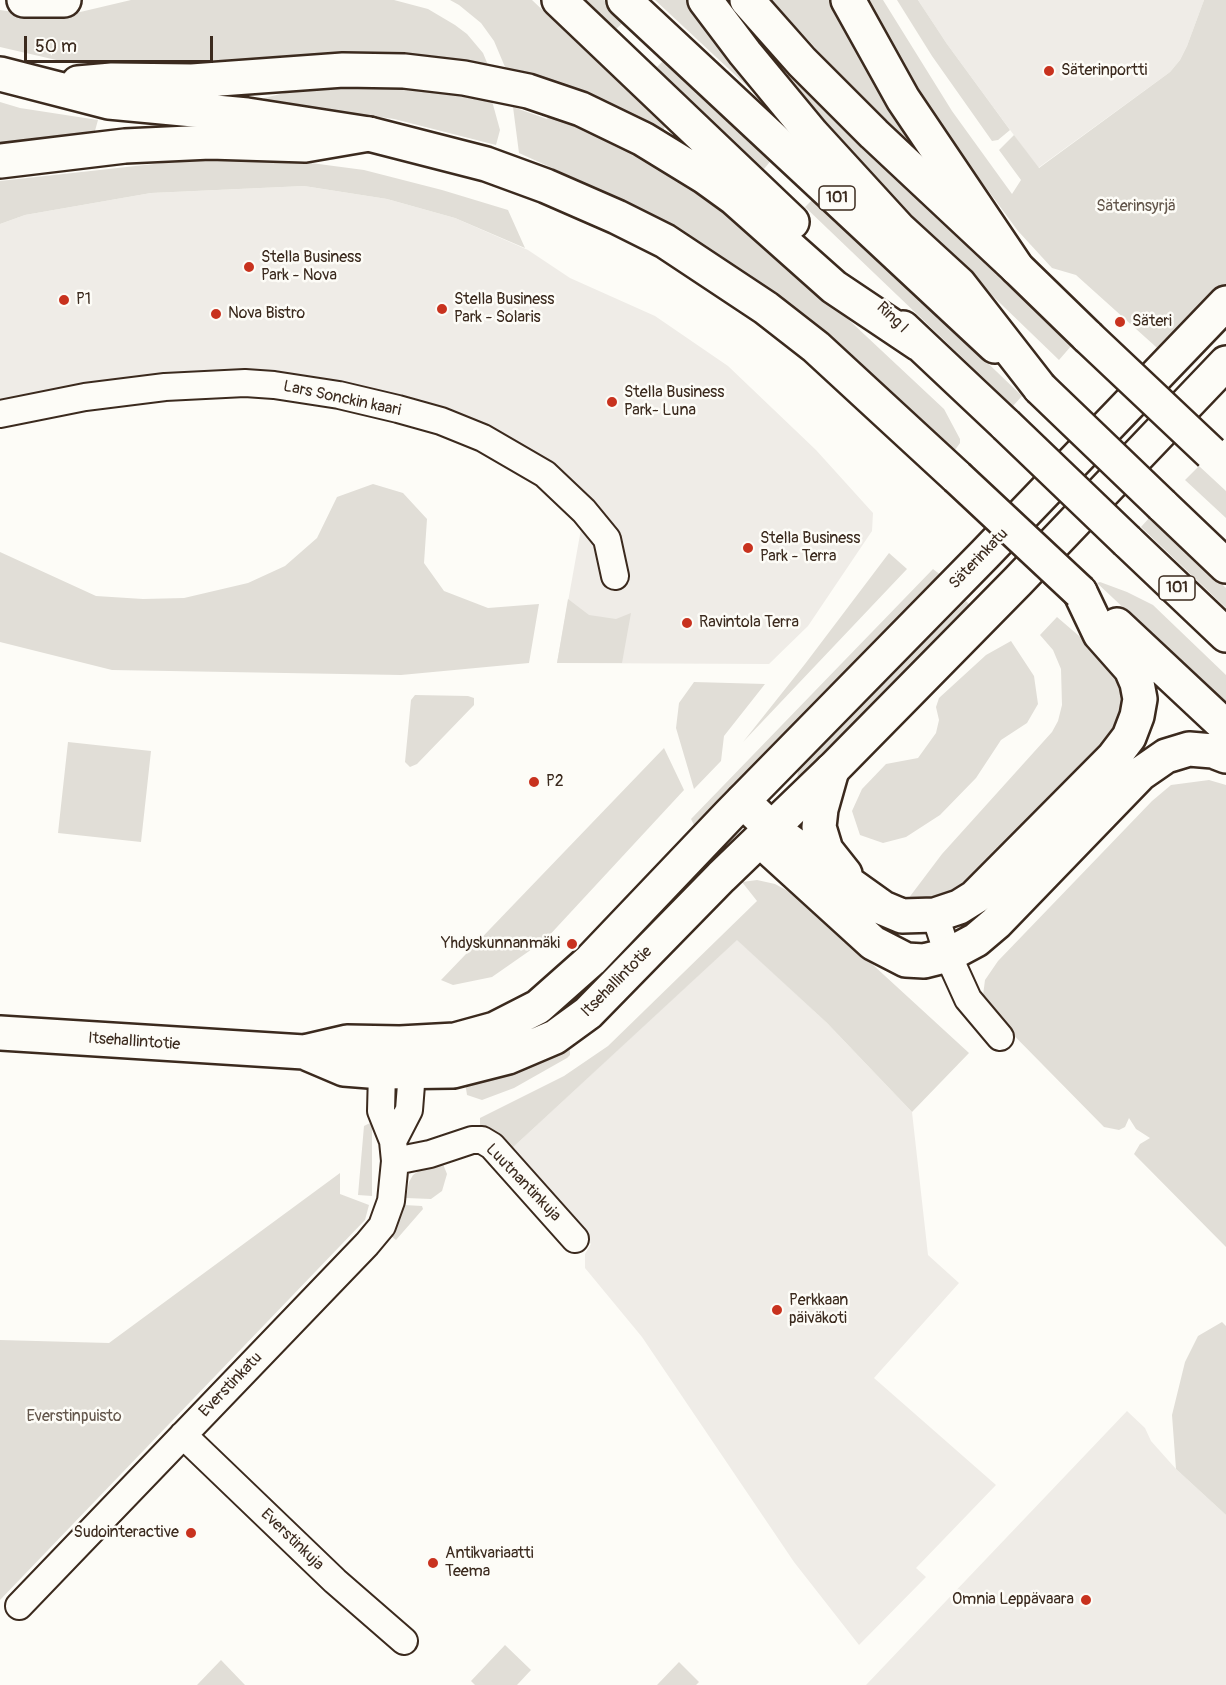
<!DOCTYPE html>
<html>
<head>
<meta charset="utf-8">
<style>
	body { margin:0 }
	#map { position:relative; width:1226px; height:1685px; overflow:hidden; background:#fdfcf7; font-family:Pangolin,sans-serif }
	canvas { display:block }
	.scale { position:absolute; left:24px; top:36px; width:189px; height:27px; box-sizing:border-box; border:3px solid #3b2a1e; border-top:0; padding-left:8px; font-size:18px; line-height:21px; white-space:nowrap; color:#3b2a1e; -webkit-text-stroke:4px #fdfcf7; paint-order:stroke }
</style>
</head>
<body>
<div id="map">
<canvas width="1226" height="1685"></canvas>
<div class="scale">50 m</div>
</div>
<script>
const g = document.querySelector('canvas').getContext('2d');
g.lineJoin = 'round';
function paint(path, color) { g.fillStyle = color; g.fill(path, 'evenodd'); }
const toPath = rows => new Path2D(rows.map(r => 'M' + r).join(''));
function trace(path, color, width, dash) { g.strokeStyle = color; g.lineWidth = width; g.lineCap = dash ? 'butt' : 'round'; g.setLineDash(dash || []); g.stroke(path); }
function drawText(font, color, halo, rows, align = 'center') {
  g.font = font + ' Pangolin,sans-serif'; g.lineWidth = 5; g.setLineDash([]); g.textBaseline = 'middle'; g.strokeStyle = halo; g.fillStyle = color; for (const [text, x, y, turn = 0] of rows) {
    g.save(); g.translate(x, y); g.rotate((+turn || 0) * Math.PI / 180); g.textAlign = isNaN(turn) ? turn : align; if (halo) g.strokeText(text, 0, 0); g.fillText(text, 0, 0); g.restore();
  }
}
paint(toPath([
	[918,0,1204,0,1187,46,1180,60,1170,72,1038,168,947,44],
	[304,186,387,199,455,218,528,250,570,278,655,316,728,366,816,450,873,513,872,531,808,626,769,664,557,663,581,529,562,478,515,445,229,375,135,376,0,402,0,224,25,215,151,193],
	[737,939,827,1023,912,1112,928,1255,959,1283,874,1378,996,1485,916,1568,926,1577,859,1645,794,1562,642,1337,585,1268,585,1254,591,1244,509,1151],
	[1127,1411,1145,1428,1151,1441,1176,1469,1226,1515,1226,1685,866,1685]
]), '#efece7');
paint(toPath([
	[131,0,394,0,428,9,455,25,467,34,483,53,488,65,126,71,65,62,0,47,0,10,34,15,76,13],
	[450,0,532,0,665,127,662,132,505,67,494,41,481,23,459,5],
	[586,0,604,0,626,20,616,29],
	[655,0,690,0,763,93,761,99],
	[724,0,736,0,867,142,967,244,1072,345,1059,360,916,222,885,189,777,70],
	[771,0,836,0,942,172,925,166],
	[864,0,883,0,952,111,1012,194,1021,180,999,150,1014,135,1039,168,1170,72,1180,60,1187,46,1204,0,1226,0,1226,290,1165,355,1076,275,1052,268,1018,231,936,120,902,67],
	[897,0,918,0,947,44,1010,130,998,140,992,141,932,56],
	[667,57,773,158,764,169,657,67],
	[359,88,428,89,468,95,492,101,500,130,496,145,394,119,324,109,284,105,265,101,264,98,293,91],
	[0,102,20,108,98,120,93,138,0,150],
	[513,107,547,119,550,114,630,148,716,202,803,277,944,409,960,439,960,443,955,450,813,322,751,276,690,237,636,206,519,153],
	[224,159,311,163,364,170,442,190,508,210,525,248,455,218,387,199,304,186,151,193,25,215,0,224,0,181,172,162],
	[815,197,1022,396,1013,406,805,207],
	[1199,466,1226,491,1226,518,1185,480],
	[373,484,403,493,427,519,424,563,444,591,488,608,539,604,529,663,401,675,112,670,0,642,0,552,96,596,143,599,184,598,248,583,285,566,317,538,337,497],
	[1150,517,1226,588,1226,608,1141,527],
	[889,553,907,569,743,742,805,664],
	[933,569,946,579,697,831,691,819],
	[1100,582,1127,592,1153,605,1226,675,1226,704,1097,583],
	[568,599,589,615,616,619,631,613,622,663,557,663],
	[966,601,976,611,796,793,798,770],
	[1057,617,1099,653,1124,688,1126,721,978,872,953,891,939,896,925,900,908,899,942,854,1052,732,1058,721,1062,705,1061,669,1053,650,1040,635],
	[1011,641,1034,676,1038,704,1027,723,1001,740,976,778,940,815,906,837,883,843,860,835,852,811,862,789,886,764,918,758,936,733,939,720,936,707,939,698,986,655],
	[694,682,765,684,724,736,721,761,694,789,676,728,679,703],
	[415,695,468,696,474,698,474,705,417,764,410,767,405,762,411,700],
	[68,742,151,751,141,842,58,833],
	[664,748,684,790,545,940,492,977,453,985,441,980],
	[1209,780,1226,785,1226,1247,1134,1154,1140,1144,1150,1138,1136,1129,1129,1118,1125,1127,1119,1130,1104,1127,982,1003,985,980,998,961,1152,801,1171,785],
	[757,880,775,884,799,897,969,1053,912,1112,827,1023,737,940,509,1151,492,1131,480,1127,480,1118,564,1076,608,1046,757,901,742,882],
	[566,1048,570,1050,570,1055,567,1058,514,1088,482,1100,467,1095,465,1082],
	[372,1122,372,1196,358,1195,364,1126],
	[443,1164,447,1174,442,1191,431,1199,406,1198,409,1182,413,1175,420,1170],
	[340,1173,340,1194,369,1205,365,1220,0,1600,0,1340,109,1343],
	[404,1205,422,1206,423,1209,396,1240,391,1236],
	[1222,1322,1226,1326,1226,1515,1176,1469,1172,1415,1185,1362,1198,1336],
	[505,1645,531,1670,517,1685,475,1685,471,1681],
	[221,1660,245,1685,197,1685],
	[679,1662,699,1682,696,1685,657,1685]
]), '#e1ded7');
const minor = toPath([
	[0,414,85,397,165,387,245,383,274,385,339,395,398,409,441,421,483,438,545,474,584,511,607,539,615,576],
	[935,915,948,955,968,999,1000,1037],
	[393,1141,409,1110,412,1072,406,1057],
	[395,1161,430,1154,472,1140,482,1140,492,1146,575,1239],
	[183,1435,335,1581,404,1641],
	[19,1606,367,1244,382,1226,391,1201,395,1161,393,1141,381,1111,382,1072,392,1056]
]);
const secondary = toPath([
	[0,1033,304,1052,347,1042,400,1043,455,1040,495,1029,538,1007,591,960,730,814,985,554,1226,303],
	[304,1052,344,1069,382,1072,453,1071,508,1057,555,1037,588,1013,721,877,832,770,1018,581,1226,363]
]);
const trunk = toPath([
	[559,0,792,222],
	[624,0,995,346],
	[848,0,903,99,1017,268,1088,337],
	[0,74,109,102,247,115,369,134,486,164,546,186,617,217,665,241,766,308,816,347,957,477],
	[78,83,112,80,192,81,343,70,404,71,464,78,528,91,581,109,643,139,705,177,734,198,834,287,919,344],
	[903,328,1006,425],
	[1162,505,1226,566],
	[1127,541,1226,635],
	[1117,625,1226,727],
	[832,770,821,809,819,827,826,850,845,874],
	[743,801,771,828,883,908,902,916,935,915,959,907,975,897,1113,758,1129,737,1137,716,1140,699,1137,683,1131,669,1100,634,1080,592],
	[772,851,873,943,906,960,924,961,948,955,976,940,996,923,1140,774,1166,756,1189,749,1213,751,1226,756]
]);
const motorway = toPath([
	[24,0,64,0],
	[705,0,745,53,812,134,899,229,959,284,1040,388],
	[747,0,802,62,874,134,1017,268],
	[0,161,125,146,210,142,305,145,369,134]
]);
trace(minor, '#3b2a1e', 30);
trace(secondary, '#3b2a1e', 38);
trace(trunk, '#3b2a1e', 38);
trace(motorway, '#3b2a1e', 38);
trace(minor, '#fdfcf7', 26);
trace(secondary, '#fdfcf7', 33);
trace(trunk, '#fdfcf7', 33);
trace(motorway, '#fdfcf7', 33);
const trunkBridge = toPath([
	[1088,337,1211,453],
	[1040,388,1162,505],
	[1006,425,1127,541],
	[957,477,1080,592]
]);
trace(trunkBridge, '#3b2a1e', 38, []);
trace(trunkBridge, '#fdfcf7', 33);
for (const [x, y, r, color] of [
	[1049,71,6,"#c8321e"],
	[249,267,6,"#c8321e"],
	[64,300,6,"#c8321e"],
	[442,309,6,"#c8321e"],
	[216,314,6,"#c8321e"],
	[1120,322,6,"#c8321e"],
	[612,402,6,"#c8321e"],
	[748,548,6,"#c8321e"],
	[687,623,6,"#c8321e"],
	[534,782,6,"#c8321e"],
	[572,944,6,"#c8321e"],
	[777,1310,6,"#c8321e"],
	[191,1533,6,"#c8321e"],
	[433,1563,6,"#c8321e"],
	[1086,1600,6,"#c8321e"]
]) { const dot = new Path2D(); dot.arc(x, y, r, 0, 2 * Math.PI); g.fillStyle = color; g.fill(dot); trace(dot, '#fdfcf7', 2); }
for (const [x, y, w] of [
	[837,198,36],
	[1177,588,36]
]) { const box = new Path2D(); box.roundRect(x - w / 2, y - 12, w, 24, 4.5); g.fillStyle = '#fdfcf7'; g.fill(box); trace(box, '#3b2a1e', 1.5); }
drawText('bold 15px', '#3b2a1e', null, [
	["101",837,198],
	["101",1177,588]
]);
drawText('16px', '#3b2a1e', '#fdfcf7', [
	["Säterinportti",1061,71],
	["Stella Business",261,258],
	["Park - Nova",261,276],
	["P1",76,300],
	["Stella Business",454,300],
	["Park - Solaris",454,318],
	["Nova Bistro",228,314],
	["Säteri",1132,322],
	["Stella Business",624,393],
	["Park- Luna",624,411],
	["Stella Business",760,539],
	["Park - Terra",760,557],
	["Ravintola Terra",699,623],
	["P2",546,782],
	["Yhdyskunnanmäki",560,944,"right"],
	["Perkkaan",789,1301],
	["päiväkoti",789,1319],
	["Sudointeractive",179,1533,"right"],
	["Antikvariaatti",445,1554],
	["Teema",445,1572],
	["Omnia Leppävaara",1074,1600,"right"]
], 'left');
drawText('16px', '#64574c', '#fdfcf7', [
	["Säterinsyrjä",1136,207],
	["Everstinpuisto",74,1417]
]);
drawText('16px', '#3b2a1e', '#fdfcf7', [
	["Ring I",892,318,44],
	["Lars Sonckin kaari",342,399,12],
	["Säterinkatu",979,559,-46],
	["Itsehallintotie",617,982,-45],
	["Itsehallintotie",134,1042,4],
	["Luutnantinkuja",523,1183,46],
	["Everstinkatu",231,1385,-46],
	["Everstinkuja",292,1540,44]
]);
</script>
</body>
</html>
